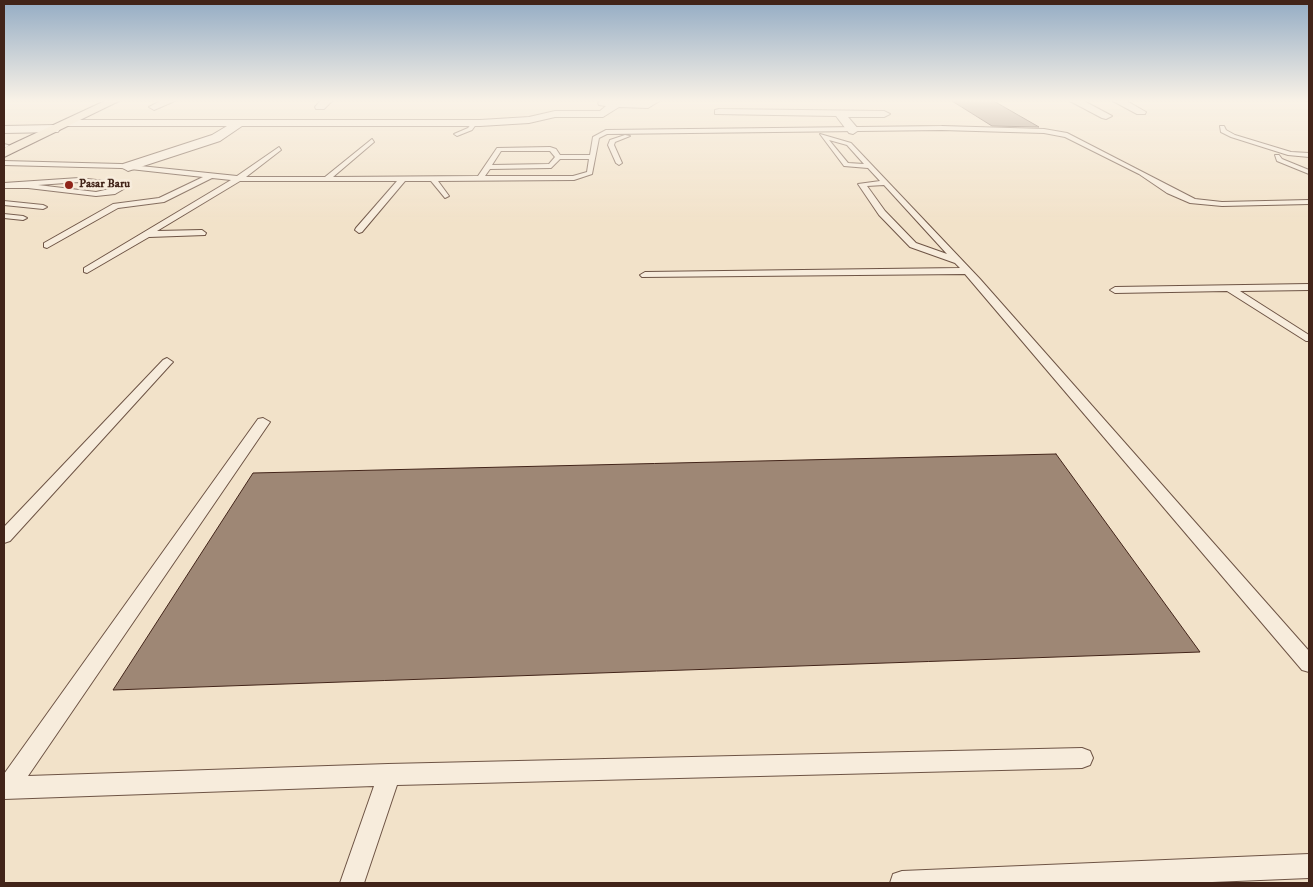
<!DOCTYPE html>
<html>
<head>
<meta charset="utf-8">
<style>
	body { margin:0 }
	#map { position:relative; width:1313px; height:887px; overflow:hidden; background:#f2e2c9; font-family:"IM FELL DW Pica",serif }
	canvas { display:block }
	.frame { position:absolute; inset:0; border:5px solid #422419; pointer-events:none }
</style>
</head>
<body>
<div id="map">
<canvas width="1313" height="887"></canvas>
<div class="frame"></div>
</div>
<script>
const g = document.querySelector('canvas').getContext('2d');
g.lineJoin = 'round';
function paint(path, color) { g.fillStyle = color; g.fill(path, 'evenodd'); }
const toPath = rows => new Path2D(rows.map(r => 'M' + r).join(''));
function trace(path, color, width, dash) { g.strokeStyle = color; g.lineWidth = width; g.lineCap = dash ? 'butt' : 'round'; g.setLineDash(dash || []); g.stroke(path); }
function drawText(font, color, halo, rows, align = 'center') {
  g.font = font + ' "IM FELL DW Pica",serif'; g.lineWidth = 5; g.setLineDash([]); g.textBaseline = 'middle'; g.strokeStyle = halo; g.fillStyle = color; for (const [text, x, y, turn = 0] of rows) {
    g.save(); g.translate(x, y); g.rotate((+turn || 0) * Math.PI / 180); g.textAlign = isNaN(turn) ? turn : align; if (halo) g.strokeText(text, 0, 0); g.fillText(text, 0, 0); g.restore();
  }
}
const building = toPath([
	[992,100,1039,127,992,126,952,101,992,100],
	[1056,454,1200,652,113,690,253,473,1056,454]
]);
paint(building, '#9e8775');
trace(building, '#422419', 1);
const lane = toPath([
	[1306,100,1309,100,1309,101,1306,101,1306,100],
	[474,121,477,123,472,130,457,136,454,134,468,128,474,121],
	[942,126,1044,129,1067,133,1195,199,1222,202,1309,200,1309,204,1222,206,1190,203,1167,193,1139,174,1065,137,1044,133,942,130,607,134,599,138,592,174,574,180,438,181,449,196,445,198,431,181,405,181,362,232,359,233,355,230,356,228,397,181,240,181,157,231,202,230,206,233,205,235,149,237,87,273,84,272,84,268,231,180,212,178,164,202,118,208,47,248,44,247,44,243,113,204,159,198,203,177,121,168,4,165,4,161,121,164,237,176,279,147,281,150,246,177,325,177,372,139,374,142,333,177,478,176,497,148,550,147,556,149,560,155,590,155,593,137,606,130,942,126],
	[501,151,550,151,555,157,549,164,492,165,501,151],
	[560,159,589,159,587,172,573,176,485,176,490,169,551,168,560,159],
	[1220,126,1224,126,1226,130,1235,135,1291,152,1309,153,1309,157,1288,155,1231,137,1221,132,1220,126],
	[820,134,851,143,980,279,1309,651,1309,672,1302,670,965,274,642,277,640,275,645,272,960,268,955,263,910,247,879,215,858,184,880,181,868,168,844,166,820,134],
	[829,140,847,145,864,164,848,163,829,140],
	[884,185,947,254,916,243,885,211,867,186,884,185],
	[625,135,630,136,615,142,614,145,622,163,619,165,616,163,608,145,610,140,625,135],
	[4,144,8,145,9,146,4,148,4,144],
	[1275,155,1279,155,1282,159,1309,170,1309,174,1277,161,1275,155],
	[79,178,122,183,127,187,115,194,96,196,28,188,4,188,4,183,79,178],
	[79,182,118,187,96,192,38,185,79,182],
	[4,201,43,205,47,207,43,209,4,205,4,201],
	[4,214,23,216,27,218,23,220,4,218,4,214],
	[1309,284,1309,290,1240,291,1309,335,1309,341,1306,341,1227,291,1115,293,1110,290,1115,287,1309,284],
	[167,358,173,362,171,364,10,541,4,543,4,527,163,360,167,358],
	[263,418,270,422,28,776,388,764,1082,748,1090,751,1093,758,1090,765,1082,768,397,785,364,883,340,883,374,786,4,799,4,774,258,419,263,418],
	[1309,854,1309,878,1188,883,890,883,893,874,902,871,1309,854]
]);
const street = toPath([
	[162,100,177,100,154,110,149,107,162,100],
	[321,100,333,100,324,109,316,109,315,107,321,100],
	[601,100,661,100,648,108,619,107,603,117,555,117,529,123,480,126,242,126,220,141,128,171,121,167,123,164,212,135,227,126,66,126,60,123,66,120,480,120,529,117,555,111,600,111,606,106,599,105,598,103,601,100],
	[1068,100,1082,100,1112,116,1106,119,1102,118,1068,100],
	[1111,100,1125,100,1146,112,1145,114,1137,114,1111,100],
	[719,109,884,111,890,114,884,117,848,117,859,130,853,134,849,133,836,116,715,114,715,110,719,109],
	[54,125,60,129,58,132,4,133,4,126,54,125]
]);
const primary = toPath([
	[107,100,121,100,4,157,4,148,107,100]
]);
trace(lane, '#6e5445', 2);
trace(street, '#6e5445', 2);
trace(primary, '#422419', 2);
paint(lane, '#f7ecdc');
paint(street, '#f7ecdc');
paint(primary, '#f2e2c9');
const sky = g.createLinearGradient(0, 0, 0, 224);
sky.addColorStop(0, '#94acc4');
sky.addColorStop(0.45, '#f9f2e7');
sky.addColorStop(1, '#f9f2e700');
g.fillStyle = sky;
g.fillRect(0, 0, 1313, 224);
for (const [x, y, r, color] of [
	[69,185,5,"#8f2418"]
]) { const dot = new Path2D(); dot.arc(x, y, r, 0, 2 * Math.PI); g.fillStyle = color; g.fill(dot); trace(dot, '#f7ecdc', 2); }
drawText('bold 12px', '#422419', '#f7ecdc', [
	["Pasar Baru",79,185]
], 'left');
</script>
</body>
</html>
